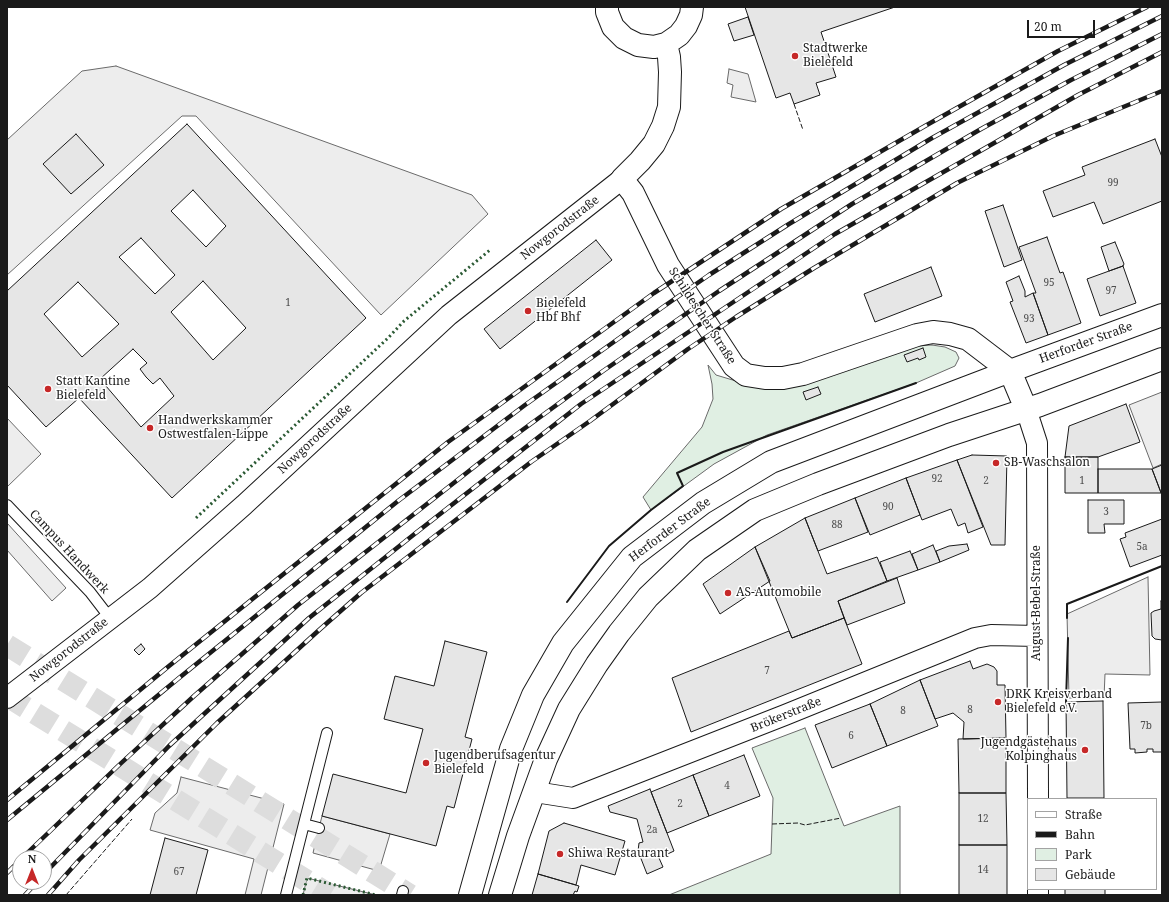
<!DOCTYPE html>
<html>
<head>
<meta charset="utf-8">
<style>
	body { margin:0 }
	#map { position:relative; width:1169px; height:902px; overflow:hidden; background:#fff; font-family:"Noto Serif",serif }
	canvas { display:block }
	.frame { position:absolute; inset:0; border:8px solid #1a1a1a; pointer-events:none }
	.legend { position:absolute; left:1027px; top:798px; width:130px; height:92px; box-sizing:border-box; background:#fff; border:1px solid #a3a3a3; margin:0; padding:5px 7px; list-style:none; font-size:12px; color:#1a1a1a }
	.legend li { display:flex; align-items:center; gap:8px; height:20px }
	.legend b { width:20px; border:1px solid #a3a3a3 }
	.north { position:absolute; left:12px; top:850px; width:40px; height:40px; box-sizing:border-box; background:#fff; border:1px solid #a3a3a3; border-radius:50%; rotate:0deg; font-size:11px; font-weight:700; line-height:16px; text-align:center; color:#1a1a1a }
	.north::after { content:''; display:block; margin:auto; width:14px; height:18px; background:#c62828; clip-path:polygon(50% 0,100% 100%,50% 72%,0 100%) }
	.scale { position:absolute; left:1027px; top:20px; width:68px; height:18px; box-sizing:border-box; border:2px solid #1a1a1a; border-top:0; padding-left:5px; font-size:12px; line-height:14px; white-space:nowrap; color:#1a1a1a; -webkit-text-stroke:3px #fff; paint-order:stroke }
</style>
</head>
<body>
<div id="map">
<canvas width="1169" height="902"></canvas>
<div class="frame"></div>
<ul class="legend">
<li><b style="height:5px;background:#fff"></b>Straße</li>
<li><b style="height:5px;background:#1a1a1a"></b>Bahn</li>
<li><b style="height:11px;background:#e0efe3"></b>Park</li>
<li><b style="height:11px;background:#e6e6e6"></b>Gebäude</li>
</ul>
<div class="north">N</div>
<div class="scale">20 m</div>
</div>
<script>
const g = document.querySelector('canvas').getContext('2d');
g.lineJoin = 'round';
function paint(path, color) { g.fillStyle = color; g.fill(path, 'evenodd'); }
const toPath = rows => new Path2D(rows.map(r => 'M' + r).join(''));
function trace(path, color, width, dash) { g.strokeStyle = color; g.lineWidth = width; g.lineCap = dash ? 'butt' : 'round'; g.setLineDash(dash || []); g.stroke(path); }
function drawText(font, color, halo, rows, align = 'center') {
  g.font = font + ' "Noto Serif",serif'; g.lineWidth = 3; g.setLineDash([]); g.textBaseline = 'middle'; g.strokeStyle = halo; g.fillStyle = color; for (const [text, x, y, turn = 0] of rows) {
    g.save(); g.translate(x, y); g.rotate((+turn || 0) * Math.PI / 180); g.textAlign = isNaN(turn) ? turn : align; if (halo) g.strokeText(text, 0, 0); g.fillText(text, 0, 0); g.restore();
  }
}
const green = toPath([
	[932,345,945,347,956,352,959,358,955,366,916,383,767,435,714,464,651,510,643,497,702,427,713,399,712,384,708,365,716,375,736,381,916,346,932,345],
	[805,728,844,826,900,806,900,895,669,895,771,854,773,798,752,748,805,728]
]);
paint(green, '#e0efe3');
trace(green, '#6a6a6a', 1);
const parking = toPath([
	[116,66,472,195,488,214,381,315,196,116,182,116,7,275,7,140,82,71,116,66],
	[729,69,748,74,756,102,731,97,733,85,727,83,729,69],
	[1162,392,1162,464,1153,468,1129,405,1162,392],
	[7,418,41,454,7,487,7,418],
	[7,523,66,588,52,601,7,550,7,523],
	[1148,577,1150,675,1105,674,1104,698,1069,698,1067,614,1148,577],
	[181,777,284,804,261,895,245,895,254,859,150,830,155,813,177,793,181,777],
	[322,816,390,834,379,871,313,853,322,816],
	[307,878,376,895,303,895,307,878]
]);
paint(parking, '#ededed');
trace(parking, '#6a6a6a', 1);
const building = toPath([
	[745,7,895,7,821,32,836,77,816,83,820,95,794,104,790,93,776,98,745,7],
	[748,17,754,35,734,41,728,24,748,17],
	[187,124,366,318,172,498,79,398,46,427,7,385,7,291,187,124],
	[193,190,226,226,206,247,171,211,193,190],
	[141,238,175,275,155,294,119,257,141,238],
	[203,281,246,328,213,360,171,312,203,281],
	[78,282,119,324,82,357,44,314,78,282],
	[133,349,147,363,140,369,146,377,153,384,160,378,174,396,141,427,100,379,133,349],
	[76,134,104,165,71,194,43,164,76,134],
	[1155,139,1162,157,1162,201,1103,224,1094,202,1053,217,1043,191,1085,175,1082,167,1155,139],
	[1003,205,1022,260,1004,267,985,211,1003,205],
	[1047,237,1060,273,1063,272,1081,323,1048,335,1033,293,1036,293,1019,247,1047,237],
	[596,240,612,260,500,349,484,329,596,240],
	[1115,242,1124,264,1123,266,1109,271,1101,247,1115,242],
	[1123,266,1136,303,1100,316,1087,279,1123,266],
	[931,267,942,296,875,322,864,294,931,267],
	[1019,276,1025,291,1025,297,1033,293,1048,335,1026,343,1010,302,1013,301,1006,282,1019,276],
	[923,348,926,357,919,360,918,358,907,362,904,355,923,348],
	[818,387,821,394,806,400,803,392,818,387],
	[1126,404,1140,442,1098,457,1065,457,1069,426,1126,404],
	[972,455,1007,456,1005,545,991,545,957,460,972,455],
	[1065,457,1098,457,1098,493,1065,493,1065,457],
	[957,460,983,527,968,533,965,523,958,526,951,509,922,520,906,478,957,460],
	[1162,465,1162,495,1152,469,1162,465],
	[1098,469,1152,469,1161,493,1098,493,1098,469],
	[906,478,920,515,870,535,855,498,906,478],
	[855,498,868,532,818,551,805,518,855,498],
	[1088,500,1124,500,1124,524,1104,524,1105,533,1088,533,1088,500],
	[805,518,827,574,877,557,887,581,838,601,844,618,792,638,755,547,805,518],
	[1162,519,1162,555,1130,567,1120,539,1126,537,1125,533,1162,519],
	[967,544,969,550,940,562,936,551,949,546,967,544],
	[933,545,940,562,918,570,912,554,933,545],
	[755,547,770,581,720,614,703,584,755,547],
	[910,551,918,570,887,581,880,562,910,551],
	[897,578,905,603,847,625,838,601,897,578],
	[1161,601,1162,601,1162,640,1155,639,1152,636,1151,613,1154,611,1161,609,1161,601],
	[844,618,862,664,691,732,672,678,789,631,792,638,844,618],
	[445,641,487,652,465,737,472,739,454,808,447,806,436,846,322,816,333,774,406,793,423,729,384,719,395,676,434,686,445,641],
	[141,644,145,649,139,655,134,650,141,644],
	[970,661,973,669,987,664,994,667,997,671,997,685,1005,685,1006,738,963,739,964,722,953,713,935,719,920,680,970,661],
	[920,680,938,726,887,746,870,704,920,680],
	[1103,701,1104,798,1067,798,1066,702,1103,701],
	[1162,702,1162,752,1153,752,1153,749,1147,749,1147,752,1135,753,1135,749,1130,749,1128,703,1162,702],
	[870,704,887,746,832,768,815,725,870,704],
	[1006,738,1006,793,959,793,958,739,1006,738],
	[744,755,760,796,709,816,693,775,744,755],
	[693,775,709,816,667,833,651,792,693,775],
	[650,789,674,851,659,858,663,867,647,874,638,851,639,843,643,842,637,819,610,812,608,806,650,789],
	[959,793,1006,793,1007,845,959,845,959,793],
	[564,823,625,841,615,875,581,865,576,885,538,874,549,831,564,823],
	[165,838,208,850,196,895,150,895,165,838],
	[959,845,1007,845,1007,895,959,895,959,845],
	[538,874,579,886,577,892,575,891,573,895,532,895,538,874],
	[1065,889,1105,889,1105,895,1065,895,1065,889]
]);
paint(building, '#e6e6e6');
trace(building, '#1a1a1a', 1);
trace(toPath([
	[7,645,410,895],
	[7,696,330,895]
]), '#ddd', 22, [22, 11]);
const service = toPath([
	[7,505,90,592,110,618],
	[304,824,319,828],
	[286,895,327,733],
	[402,895,403,891]
]);
const minor = toPath([
	[1026,409,1037,443,1038,799],
	[7,698,150,588,244,505,449,315,622,179],
	[535,792,573,798,785,715,975,638,991,635,1037,636],
	[1038,889,1038,895]
]);
const tertiary = toPath([
	[607,7,607,12,613,27,624,38,638,45,654,47,666,44,679,35,686,26,691,15,692,7],
	[666,44,669,57,670,72,669,107,663,126,654,144,640,161,622,179,633,193,668,265,734,366,746,375,765,378,783,378,803,374,917,335,933,332,950,334,968,339,1010,371],
	[1010,371,1026,409],
	[470,895,511,749,533,695,563,643,632,557,703,503,771,462,1010,371,1162,315],
	[500,895,518,836,546,759,569,709,597,664,619,633,648,597,697,550,755,510,818,484,949,435,1040,405,1162,359]
]);
trace(service, '#1a1a1a', 12);
trace(minor, '#1a1a1a', 22);
trace(tertiary, '#1a1a1a', 24);
trace(service, '#fff', 10);
trace(minor, '#fff', 20);
trace(tertiary, '#fff', 22);
const rail = toPath([
	[7,800,169,666,448,442,654,293,781,209,925,126,1058,51,1147,7],
	[7,820,179,678,398,501,525,405,663,307,709,275,789,224,932,138,1064,65,1162,16],
	[22,858,118,766,194,696,298,605,506,442,603,371,719,291,852,204,981,129,1071,80,1162,34],
	[7,873,20,860],
	[44,874,169,746,309,618,417,532,581,404,835,234,1078,95,1162,52],
	[25,895,37,882],
	[48,895,79,860,217,723,318,631,361,593,531,462,590,421,688,349,736,317,814,268,957,183,1053,136,1162,91]
]);
trace(rail, '#1a1a1a', 4.5);
trace(rail, '#fff', 3, [9]);
trace(toPath([
	[196,518,388,338,404,321,490,250],
	[303,895,307,878,376,895]
]), '#2b5a34', 3, [2, 3]);
trace(toPath([
	[794,104,803,130],
	[772,824,798,823,805,825,841,818],
	[66,895,132,819]
]), '#1a1a1a', 1, [5, 2]);
trace(toPath([
	[567,602,609,546,651,510,683,486,677,473,723,452,916,383],
	[1067,618,1067,604,1162,566],
	[1066,702,1068,638]
]), '#1a1a1a', 2);
for (const [x, y, r, color] of [
	[795,56,4,"#c62828"],
	[528,311,4,"#c62828"],
	[48,389,4,"#c62828"],
	[150,428,4,"#c62828"],
	[996,463,4,"#c62828"],
	[728,593,4,"#c62828"],
	[998,702,4,"#c62828"],
	[1085,750,4,"#c62828"],
	[426,763,4,"#c62828"],
	[560,854,4,"#c62828"]
]) { const dot = new Path2D(); dot.arc(x, y, r, 0, 2 * Math.PI); g.fillStyle = color; g.fill(dot); trace(dot, '#fff', 1.5); }
drawText('10px', '#4d4d4d', null, [
	["99",1113,183],
	["95",1049,283],
	["97",1111,291],
	["1",288,303],
	["93",1029,319],
	["92",937,479],
	["2",986,481],
	["1",1082,481],
	["90",888,507],
	["3",1106,512],
	["88",837,525],
	["5a",1142,547],
	["7",767,671],
	["8",970,710],
	["8",903,711],
	["7b",1146,726],
	["6",851,736],
	["4",727,786],
	["2",680,804],
	["12",983,819],
	["2a",652,830],
	["14",983,870],
	["67",179,872]
]);
drawText('12px', '#1a1a1a', '#fff', [
	["Stadtwerke",803,49],
	["Bielefeld",803,63],
	["Bielefeld",536,304],
	["Hbf Bhf",536,318],
	["Statt Kantine",56,382],
	["Bielefeld",56,396],
	["Handwerkskammer",158,421],
	["Ostwestfalen-Lippe",158,435],
	["SB-Waschsalon",1004,463],
	["AS-Automobile",736,593],
	["DRK Kreisverband",1006,695],
	["Bielefeld e.V.",1006,709],
	["Jugendgästehaus",1077,743,"right"],
	["Kolpinghaus",1077,757,"right"],
	["Jugendberufsagentur",434,756],
	["Bielefeld",434,770],
	["Shiwa Restaurant",568,854]
], 'left');
drawText('12px', '#1a1a1a', '#fff', [
	["Nowgorodstraße",560,228,-38],
	["Schildescher Straße",702,316,57],
	["Herforder Straße",1086,343,-20],
	["Nowgorodstraße",315,439,-43],
	["Herforder Straße",670,530,-37],
	["Campus Handwerk",69,552,47],
	["August-Bebel-Straße",1037,603,-90],
	["Nowgorodstraße",69,650,-38],
	["Brökerstraße",786,715,-22]
]);
</script>
</body>
</html>
